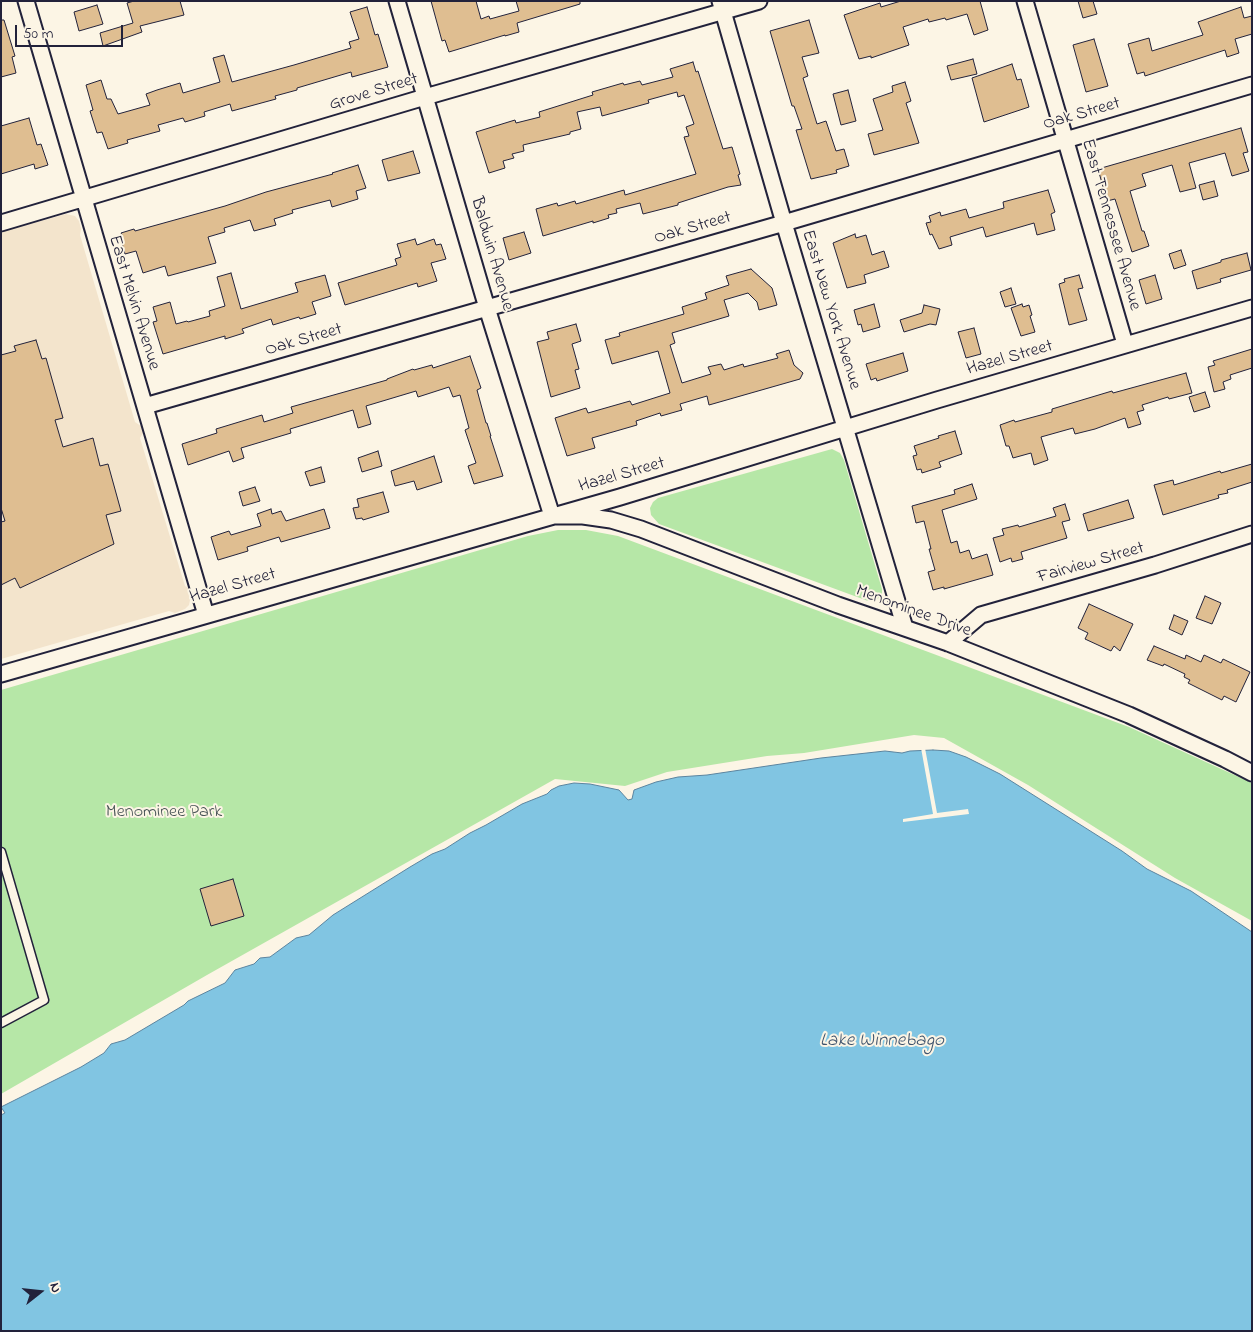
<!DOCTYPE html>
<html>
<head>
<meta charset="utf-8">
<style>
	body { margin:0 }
	#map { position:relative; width:1253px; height:1332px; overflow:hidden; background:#fcf5e5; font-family:"Indie Flower",sans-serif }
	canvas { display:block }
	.frame { position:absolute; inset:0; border:2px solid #22223b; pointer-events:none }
	.north { position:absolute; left:15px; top:1267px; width:50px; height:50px; -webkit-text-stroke:4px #fcf5e5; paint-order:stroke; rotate:74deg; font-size:14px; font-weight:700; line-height:20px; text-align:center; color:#22223b }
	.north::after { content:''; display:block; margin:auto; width:18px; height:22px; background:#22223b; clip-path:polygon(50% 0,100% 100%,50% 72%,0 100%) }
	.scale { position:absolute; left:15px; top:25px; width:108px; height:22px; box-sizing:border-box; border:2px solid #22223b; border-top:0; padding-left:6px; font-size:15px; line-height:18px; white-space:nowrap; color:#22223b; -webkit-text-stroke:4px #fcf5e5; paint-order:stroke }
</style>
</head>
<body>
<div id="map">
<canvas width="1253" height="1332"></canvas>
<div class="frame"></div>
<div class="north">N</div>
<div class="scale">50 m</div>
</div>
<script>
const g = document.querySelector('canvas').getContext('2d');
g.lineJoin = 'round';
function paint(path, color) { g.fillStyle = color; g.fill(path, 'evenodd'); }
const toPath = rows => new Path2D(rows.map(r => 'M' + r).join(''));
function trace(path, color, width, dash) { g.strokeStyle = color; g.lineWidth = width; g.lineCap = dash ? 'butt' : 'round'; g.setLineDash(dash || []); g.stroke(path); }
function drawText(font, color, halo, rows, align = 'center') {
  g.font = font + ' "Indie Flower",sans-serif'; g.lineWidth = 4; g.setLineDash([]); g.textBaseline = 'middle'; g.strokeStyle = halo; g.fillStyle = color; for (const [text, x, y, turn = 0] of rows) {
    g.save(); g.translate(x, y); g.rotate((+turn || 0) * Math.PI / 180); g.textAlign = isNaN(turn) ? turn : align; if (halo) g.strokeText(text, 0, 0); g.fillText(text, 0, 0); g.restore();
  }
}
paint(toPath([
	[66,214,75,216,79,221,81,229,80,235,135,422,141,426,143,433,140,438,185,586,188,588,190,600,189,605,185,609,175,613,169,611,1,659,1,232]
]), '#f3e4cc');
paint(toPath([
	[832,449,840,453,844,460,882,589,882,594,879,598,874,600,868,601,659,524,651,515,650,508,653,502,658,498],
	[558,530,586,530,618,536,1129,727,1252,783,1252,921,1175,878,1028,785,944,738,914,735,804,753,767,756,667,772,625,786,555,779,207,975,1,1094,1,690,528,536]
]), '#b6e7a7');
const water = toPath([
	[933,750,949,751,966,757,1000,774,1122,851,1147,869,1191,891,1252,932,1252,1331,1,1331,1,1115,5,1113,1,1107,81,1067,104,1053,111,1044,125,1040,184,1005,188,1001,225,983,235,970,254,964,260,958,270,957,296,938,309,935,333,915,410,867,432,854,445,849,470,833,486,825,522,804,547,794,551,790,559,786,574,783,590,784,619,790,628,800,632,799,634,790,656,782,678,777,707,775,821,758,885,751,902,753,910,751,933,750]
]);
paint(water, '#81c5e2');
trace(water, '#5b849f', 1);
paint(toPath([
	[921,748,925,748,937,813,968,809,969,814,903,822,903,819,933,814]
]), '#fcf5e5');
const building = toPath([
	[134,1,180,1,184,15,140,26,142,32,103,46,100,33,133,23,127,3,134,1],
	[431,1,476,1,481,19,489,16,490,19,519,11,516,1,580,1,580,4,517,23,519,32,505,36,505,35,449,52,445,40,442,41,431,1],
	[901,1,980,1,988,30,974,35,967,14,946,20,945,18,929,22,928,19,903,27,909,45,871,58,871,56,859,59,844,15,880,3,881,7,901,1],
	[1078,1,1093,1,1097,14,1083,18,1078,1],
	[97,5,103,24,79,31,74,12,97,5],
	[367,7,375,35,378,34,388,67,352,77,351,72,297,88,297,90,275,96,276,99,232,111,230,104,204,112,205,116,185,122,183,118,158,125,160,131,127,140,128,143,108,149,102,132,97,133,90,111,93,110,86,85,101,80,107,99,111,99,118,114,150,105,146,94,157,90,180,83,183,93,220,82,213,58,224,55,232,82,294,65,351,48,349,42,359,39,350,12,367,7],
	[1241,7,1244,18,1252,16,1252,34,1235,39,1239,53,1227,57,1225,50,1145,76,1144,72,1137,74,1128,44,1149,38,1152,51,1203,35,1198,22,1241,7],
	[1,20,4,20,15,56,12,57,16,73,1,77,1,20],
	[809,20,819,53,802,57,808,76,803,78,817,124,826,121,836,151,844,149,849,166,836,170,837,173,811,179,796,130,802,129,794,106,792,106,770,31,809,20],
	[1094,39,1108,86,1086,92,1073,45,1094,39],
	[973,59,977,74,951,80,947,66,973,59],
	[693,62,696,72,698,71,723,149,732,147,740,174,738,175,741,185,728,187,678,203,678,205,643,214,640,203,616,209,617,213,608,215,609,218,593,223,593,221,543,236,536,209,557,203,558,206,575,201,576,204,624,190,625,195,696,174,684,137,689,136,686,127,694,124,684,95,678,97,677,92,648,100,649,103,602,116,600,107,577,112,581,129,570,132,570,134,523,145,524,151,512,154,514,158,503,161,505,168,489,173,476,132,515,120,516,123,540,117,539,112,593,95,592,92,623,83,624,85,640,81,642,85,673,77,670,69,693,62],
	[1012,64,1017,80,1021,79,1029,107,984,122,972,78,1012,64],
	[905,82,911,101,906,103,919,143,874,155,868,134,883,130,873,99,893,92,892,86,905,82],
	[848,90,856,121,841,125,833,94,848,90],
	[29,118,37,145,41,144,48,165,35,169,34,164,1,174,1,126,29,118],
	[1241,128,1248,152,1243,153,1249,171,1232,176,1225,153,1189,163,1196,188,1180,192,1172,165,1142,174,1146,186,1130,191,1142,231,1144,231,1149,246,1132,252,1115,199,1107,201,1098,169,1241,128],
	[413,151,420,173,388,181,382,160,413,151],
	[358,165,366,188,356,191,358,199,332,207,330,200,292,210,293,213,274,219,276,225,254,231,250,220,224,228,225,232,208,237,216,263,168,276,165,266,143,273,136,251,125,254,120,236,122,235,121,233,134,229,135,231,225,206,266,192,333,174,332,173,358,165],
	[1214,181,1218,196,1203,200,1199,185,1214,181],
	[1048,190,1055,212,1051,214,1055,230,1037,235,1034,223,986,237,983,227,950,237,952,245,939,249,932,234,930,235,926,223,931,222,929,216,940,212,941,216,966,209,969,218,1004,208,1003,202,1048,190],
	[524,232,531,253,509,260,503,238,524,232],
	[855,234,856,238,866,235,872,255,884,251,889,267,864,275,866,283,847,288,833,243,855,234],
	[415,239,417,245,434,239,436,245,441,244,446,259,431,263,437,281,418,287,417,283,345,305,338,283,397,265,395,259,401,257,397,244,415,239],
	[1181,250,1186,265,1174,269,1169,254,1181,250],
	[1247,253,1251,270,1220,279,1221,282,1197,289,1192,271,1221,262,1221,260,1247,253],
	[751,269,772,288,777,305,759,310,757,302,748,293,724,300,729,316,672,333,675,343,670,345,682,383,711,374,708,367,721,364,724,370,743,364,744,367,778,358,776,354,789,350,794,365,803,373,800,379,709,405,707,396,680,404,682,410,661,416,660,413,636,421,637,425,592,438,595,448,567,456,555,418,586,408,588,413,630,401,632,405,670,393,658,351,612,364,605,340,620,336,619,333,684,314,682,307,707,299,705,293,729,285,726,276,751,269],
	[231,273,241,309,298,292,295,283,325,275,331,296,312,302,316,314,300,319,299,317,273,325,271,319,242,329,244,333,225,339,225,336,163,354,153,322,157,321,153,307,170,302,176,324,187,321,188,322,210,316,209,311,225,306,217,277,231,273],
	[1079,275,1083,288,1078,289,1087,320,1069,325,1059,284,1065,282,1064,279,1079,275],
	[1155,275,1162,299,1146,304,1139,280,1155,275],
	[1011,288,1016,304,1005,307,1000,292,1011,288],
	[874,304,880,327,863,332,861,324,858,325,854,310,874,304],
	[1022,304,1023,307,1029,305,1032,315,1030,316,1035,332,1021,336,1011,308,1022,304],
	[924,305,940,309,936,325,930,324,904,332,900,320,922,313,924,305],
	[576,324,581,341,572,344,579,369,575,370,580,388,551,397,537,342,549,339,547,332,576,324],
	[974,328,981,354,966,358,958,332,974,328],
	[36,340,42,359,46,358,63,418,55,420,63,447,93,438,100,466,108,464,121,511,106,515,114,544,20,588,15,578,1,585,1,522,5,521,1,508,1,355,16,351,14,346,36,340],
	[1252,349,1252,368,1230,375,1231,379,1223,382,1225,389,1214,392,1208,367,1215,365,1213,361,1252,349],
	[903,353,908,371,877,381,876,378,871,380,866,364,903,353],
	[470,356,481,388,477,390,486,423,487,423,491,436,490,436,503,476,474,484,468,466,476,463,465,430,469,428,460,395,453,397,449,387,418,397,416,391,366,406,371,424,358,428,353,410,290,429,291,433,241,448,244,458,233,462,229,451,188,465,182,444,217,433,216,429,262,415,264,422,293,413,291,407,387,380,387,379,413,369,414,370,432,365,433,368,470,356],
	[1186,373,1192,393,1169,399,1168,397,1142,405,1144,410,1137,412,1141,424,1128,428,1125,418,1095,429,1075,434,1073,428,1041,437,1048,460,1034,465,1031,453,1013,458,1009,446,1006,446,1000,425,1014,420,1015,422,1052,412,1052,409,1112,391,1113,393,1186,373],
	[1205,392,1210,407,1194,412,1189,397,1205,392],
	[955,431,962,454,939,462,941,467,922,473,921,469,917,470,913,456,917,455,914,446,939,438,938,436,955,431],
	[378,451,382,466,362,472,358,458,378,451],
	[434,456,442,482,417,490,414,481,395,486,391,471,434,456],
	[1252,464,1252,482,1227,490,1228,493,1218,495,1219,498,1163,515,1154,485,1173,480,1174,485,1220,471,1221,473,1252,464],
	[321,467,325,482,310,486,305,472,321,467],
	[972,484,977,499,942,510,951,543,957,541,960,553,969,550,972,559,987,554,993,575,944,589,944,587,933,590,928,572,935,570,929,549,931,549,924,521,916,523,912,506,955,494,954,490,972,484],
	[255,487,260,501,243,506,239,492,255,487],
	[383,492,389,512,363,520,362,518,356,519,353,508,359,507,357,499,383,492],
	[1128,500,1134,518,1088,531,1083,514,1128,500],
	[1065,504,1070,520,1062,522,1067,538,1021,552,1023,559,1012,562,1011,558,1000,562,993,538,1004,535,1002,529,1018,525,1019,527,1056,516,1053,508,1065,504],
	[271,509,272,514,281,511,286,521,324,509,330,528,281,542,279,537,247,547,248,551,218,560,211,537,229,531,231,535,261,526,257,514,271,509],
	[1205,596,1221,603,1212,624,1196,618,1205,596],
	[1089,604,1133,624,1120,651,1114,646,1111,651,1085,639,1088,633,1078,628,1089,604],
	[1174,615,1188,621,1182,635,1169,629,1174,615],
	[1154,646,1185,659,1186,655,1201,662,1204,655,1221,663,1223,659,1250,672,1236,702,1224,696,1222,700,1188,683,1190,680,1184,677,1185,674,1164,664,1163,666,1147,660,1154,646],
	[233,879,244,916,211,926,200,889,233,879]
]);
paint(building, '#dfbe91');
trace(building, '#22223b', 1);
const lane = toPath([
	[1,852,44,1000,1,1023]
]);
const street = toPath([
	[26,1,206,615],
	[397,1,487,308,552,516,583,516,611,520,641,529,838,605,948,643,1129,715,1225,759,1252,773],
	[720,1,784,223,905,628],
	[1025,1,1125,344],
	[1,223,425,97,759,1],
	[145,406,784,223,1252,85],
	[948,643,981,615,1155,565,1252,534],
	[1,674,620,497,937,400,1252,308]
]);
trace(lane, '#22223b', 11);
trace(street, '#22223b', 19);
trace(lane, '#fcf5e5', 8);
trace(street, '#fcf5e5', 15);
drawText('18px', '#22223b', '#fcf5e5', [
	["Grove Street",374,93,-17],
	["Oak Street",1082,115,-16],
	["East Tennessee Avenue",1110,225,74],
	["Oak Street",693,229,-16],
	["Baldwin Avenue",491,254,74],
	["East Melvin Avenue",133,303,73],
	["East New York Avenue",830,310,73],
	["Oak Street",304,341,-16],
	["Hazel Street",1010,359,-16],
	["Hazel Street",622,476,-16],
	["Fairview Street",1091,564,-16],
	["Hazel Street",233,587,-16],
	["Menominee Drive",913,612,20]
]);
drawText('18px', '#475356', '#fcf5e5', [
	["Menominee Park",164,813]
]);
drawText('italic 19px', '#3e536d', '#fcf5e5', [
	["Lake Winnebago",882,1042]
]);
</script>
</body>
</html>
